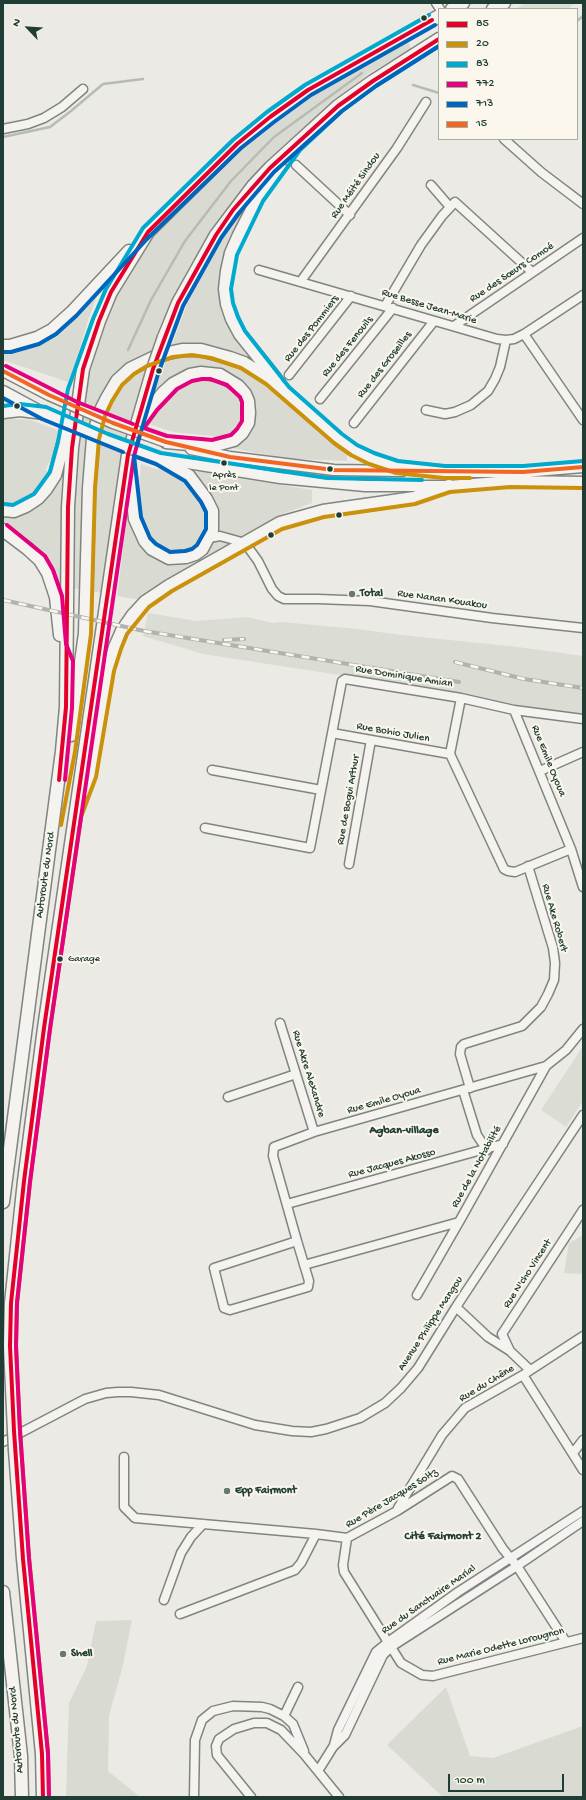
<!DOCTYPE html>
<html>
<head>
<meta charset="utf-8">
<style>
	body { margin:0 }
	#map { position:relative; width:586px; height:1800px; overflow:hidden; background:#ebeae4; font-family:"Gochi Hand",sans-serif }
	canvas { display:block }
	.frame { position:absolute; inset:0; border:4px solid #1f3d34; pointer-events:none }
	.legend { position:absolute; left:438px; top:8px; width:140px; height:132px; box-sizing:border-box; background:#fbf7ec; border:1px solid #a3ada2; margin:0; padding:5px 7px; list-style:none; font-size:12px; color:#1f3d34 }
	.legend li { display:flex; align-items:center; gap:8px; height:20px }
	.legend b { width:20px; border:1px solid #a3ada2 }
	.north { position:absolute; left:8px; top:8px; width:40px; height:40px; -webkit-text-stroke:3px #fbf7ec; paint-order:stroke; rotate:295deg; font-size:11px; font-weight:700; line-height:16px; text-align:center; color:#1f3d34 }
	.north::after { content:''; display:block; margin:auto; width:14px; height:18px; background:#1f3d34; clip-path:polygon(50% 0,100% 100%,50% 72%,0 100%) }
	.scale { position:absolute; left:448px; top:1774px; width:116px; height:18px; box-sizing:border-box; border:2px solid #1f3d34; border-top:0; padding-left:5px; font-size:12px; line-height:14px; white-space:nowrap; color:#1f3d34; -webkit-text-stroke:3px #fbf7ec; paint-order:stroke }
</style>
</head>
<body>
<div id="map">
<canvas width="586" height="1800"></canvas>
<div class="frame"></div>
<ul class="legend">
<li><b style="height:5px;background:#e4002b"></b>85</li>
<li><b style="height:5px;background:#cc910a"></b>20</li>
<li><b style="height:5px;background:#00a9ce"></b>83</li>
<li><b style="height:5px;background:#e5007d"></b>772</li>
<li><b style="height:5px;background:#0065bd"></b>713</li>
<li><b style="height:5px;background:#f26522"></b>15</li>
</ul>
<div class="north">N</div>
<div class="scale">100 m</div>
</div>
<script>
const g = document.querySelector('canvas').getContext('2d');
g.lineJoin = 'round';
function paint(path, color) { g.fillStyle = color; g.fill(path, 'evenodd'); }
const toPath = rows => new Path2D(rows.map(r => 'M' + r).join(''));
function trace(path, color, width, dash) { g.strokeStyle = color; g.lineWidth = width; g.lineCap = dash ? 'butt' : 'round'; g.setLineDash(dash || []); g.stroke(path); }
function drawText(font, color, halo, rows, align = 'center') {
  g.font = font + ' "Gochi Hand",sans-serif'; g.lineWidth = 4; g.setLineDash([]); g.textBaseline = 'middle'; g.strokeStyle = halo; g.fillStyle = color; for (const [text, x, y, turn = 0] of rows) {
    g.save(); g.translate(x, y); g.rotate((+turn || 0) * Math.PI / 180); g.textAlign = isNaN(turn) ? turn : align; if (halo) g.strokeText(text, 0, 0); g.fillText(text, 0, 0); g.restore();
  }
}
paint(toPath([
	[526,3,572,3,573,4,568,9,515,9],
	[148,613,196,621,247,617,273,623,282,622,357,629,401,635,518,647,583,656,583,717,398,684,203,654,143,636],
	[583,1046,583,1101,566,1127,541,1110]
]), '#dbdcd3');
paint(toPath([
	[408,41,411,49,368,74,291,139,267,162,229,207,190,265,172,299,157,334,122,455,102,593,73,588,72,507,86,380,93,352,115,294,148,242,199,187,241,149,275,121,316,94,362,66],
	[254,196,226,254,236,337,347,451,347,461,294,459,257,453,223,446,213,436,173,432,149,424,155,412,150,404,186,307,203,272,221,239],
	[108,275,98,294,89,317,80,348,68,382,3,360,3,352,27,346],
	[3,418,31,420,60,431,53,456,45,470,62,476,60,585,52,569,15,532,3,524],
	[141,464,156,469,200,472,312,490,312,503,285,513,268,522,141,600,117,596,128,509,138,501],
	[583,1235,583,1274,564,1273,569,1243],
	[132,1620,123,1665,109,1716,108,1771,140,1797,66,1797,69,1703,87,1666,96,1621],
	[446,1687,470,1756,493,1758,583,1726,583,1797,443,1797,387,1745]
]), '#d9dbd2');
trace(toPath([
	[577,21,583,16],
	[413,85,439,93],
	[3,137,50,127,71,111,103,84,143,79],
	[128,350,151,300,185,241,231,181,274,137,362,73]
]), '#b6bcb4', 2.5);
const minor = toPath([
	[436,3,440,9],
	[3,129,28,124,44,118,62,107,83,89],
	[504,139,541,172,583,204],
	[296,165,350,215],
	[431,185,450,207],
	[259,270,497,339,506,340,514,339,524,334,583,295],
	[301,281,397,148,426,102],
	[385,306,421,245,442,216,455,202,532,272],
	[454,326,583,238],
	[524,334,583,420],
	[289,375,351,296],
	[320,399,393,308],
	[426,410,445,414,455,412,471,405,488,391,495,379,500,367,506,340],
	[354,423,434,321],
	[209,538,220,536,245,543,258,561,272,589,278,596,284,599,318,599,370,601,492,618,583,628],
	[461,698,514,710],
	[583,719,514,710,571,849,583,887],
	[332,733,450,754],
	[212,770,321,790],
	[540,771,583,752],
	[205,828,310,848,342,681,345,679,461,698,450,754,504,869,508,871,515,872,571,849],
	[349,864,371,740],
	[280,1023,314,1132],
	[470,1088,460,1054,461,1047,464,1044,522,1026,541,1007,548,994,554,980,555,963,553,948,528,866],
	[463,1090,477,1135,487,1150],
	[228,1097,296,1074],
	[287,1204,503,1144],
	[297,1241,273,1156,274,1147,314,1132,546,1066,566,1050,583,1029],
	[297,1241,309,1281,308,1287,230,1310,224,1308,214,1268,297,1241],
	[304,1265,459,1222,546,1066],
	[417,1295,459,1222],
	[456,1307,488,1337,510,1351,530,1370],
	[510,1351,502,1334,583,1210],
	[523,1375,583,1470],
	[3,1442,85,1399,106,1393,118,1392,131,1392,159,1395,255,1425,292,1431,311,1432,326,1429,360,1418,385,1403,401,1388,418,1368,456,1307,583,1115],
	[573,1453,583,1440],
	[124,1457,124,1507,135,1518,316,1534,347,1538,397,1511,452,1476,458,1479,503,1549,517,1566,566,1642],
	[398,1508,442,1435,465,1408,523,1375,583,1336],
	[347,1538,343,1565,344,1572,401,1663,422,1675,433,1676,583,1638],
	[164,1600,181,1553,191,1537,203,1524],
	[180,1614,295,1570,301,1563,316,1534],
	[284,1716,298,1687],
	[334,1745,338,1730,376,1652,388,1642,458,1592,583,1511],
	[318,1771,333,1747,345,1735,383,1655,391,1647,517,1566,583,1521],
	[194,1797,195,1740,202,1720,213,1711,233,1706,262,1707,270,1709,284,1716,293,1724,304,1751],
	[251,1797,217,1755,216,1746,219,1739,234,1729,254,1723,267,1723,281,1730,304,1754,339,1797]
]);
const major = toPath([
	[3,371,49,395],
	[3,391,40,411],
	[191,449,230,457,334,470,402,471],
	[163,459,280,478,365,486,449,486,510,481,583,482],
	[438,472,523,472,583,467]
]);
const highway = toPath([
	[452,9,463,3],
	[493,9,504,3],
	[164,337,178,303,216,235,253,186,270,168,338,106,373,81,439,39],
	[3,346,10,346,37,338,52,330,72,312,129,251],
	[276,379,240,334,232,319,227,304,225,289,227,271,231,253,239,235,258,198,280,167],
	[3,412,20,410,44,413],
	[140,423,163,393,173,384,190,375,201,373,220,375,238,386,245,394,248,401,249,413,248,423,242,433,234,440,212,446,166,442],
	[130,472,135,519,145,541,152,549,169,558,186,557,195,554,202,549,212,530,212,511,206,499,189,476,159,459],
	[3,510,14,511,26,506,38,498,46,489,55,475,68,426],
	[3,530,28,549,40,560,48,573,56,597,60,635],
	[71,735,85,633,89,488,93,438,99,414,107,398,117,381,130,369,159,355,182,350,201,350,230,358,244,363,270,379,338,439,354,450,385,464,397,467,445,472],
	[84,791,90,775,108,670,115,647,122,631,133,615,145,602,169,586,280,523,323,511,414,498,449,486],
	[3,1202,62,751,66,707,68,507,72,448,83,369,99,321,111,292,148,232,237,144,270,117,308,90,439,16],
	[14,1431,10,1346,11,1303,24,1181,44,1028,128,455,153,369],
	[15,1450,23,1559,42,1754,43,1797],
	[3,1592,21,1756,22,1797]
]);
trace(minor, '#808581', 11);
trace(major, '#808581', 13);
trace(highway, '#808581', 15);
trace(minor, '#f4f3ef', 8);
trace(major, '#f4f3ef', 10);
trace(highway, '#f4f3ef', 12);
const rail = toPath([
	[3,600,144,631,459,682],
	[224,640,244,639],
	[455,662,524,679,583,688]
]);
trace(rail, '#b0b3af', 4);
trace(rail, '#fbf7ec', 2.5, [8]);
const majorBridge = toPath([
	[49,395,113,423,166,442],
	[44,413,106,440,159,459]
]);
const highwayBridge = toPath([
	[153,369,164,337],
	[14,1431,15,1450]
]);
trace(majorBridge, '#808581', 13, []);
trace(highwayBridge, '#808581', 15, []);
trace(majorBridge, '#f4f3ef', 10);
trace(highwayBridge, '#f4f3ef', 12);
trace(toPath([
	[59,780,66,707,68,507,72,448,83,369,99,321,111,292,148,232,237,144,270,117,308,90,432,20],
	[43,1797,42,1754,23,1559,14,1431,10,1346,11,1303,24,1181,44,1028,128,455,153,369,178,303,216,235,233,210,270,168,338,106,373,81,439,39]
]), '#e4002b', 4);
trace(toPath([
	[61,825,75,752,91,634,95,488,99,439,105,416,112,401,122,385,134,374,147,366,173,357,192,355,211,358,241,368,266,384,334,443,351,455,369,464,396,473,444,478,470,478],
	[49,1797,48,1753,29,1558,20,1431,16,1346,17,1303,30,1182,50,1029,81,817,96,777,114,671,121,649,127,634,149,607,172,591,282,529,324,517,415,504,450,492,510,487,583,488]
]), '#cc910a', 4);
trace(toPath([
	[439,46,376,86,342,111,300,150,263,201,237,255,231,289,233,303,238,317,245,331,289,387,342,434,357,445,374,453,398,461,445,466,523,466,583,461],
	[3,406,20,404,46,407,108,434,161,453,327,478,422,480],
	[4,504,13,505,34,494,50,472,58,442,68,389,93,319,106,289,143,228,233,140,267,112,305,85,429,15]
]), '#00a9ce', 4);
trace(toPath([
	[6,366,77,402,133,424],
	[202,379,210,379,227,385,240,397,242,402,242,421,237,429,231,435,212,440,167,436,144,428,157,410,177,389,192,381,202,379],
	[7,525,45,556,53,570,62,596,66,644,73,661,72,708,65,780],
	[49,1797,48,1753,29,1558,20,1431,16,1346,17,1303,30,1182,50,1029,134,456,139,438]
]), '#e5007d', 4);
trace(toPath([
	[3,352,11,352,39,344,56,334,76,316,147,239,241,148,274,122,311,95,435,25],
	[3,398,42,419,123,452],
	[137,445,159,371,183,306,221,238,238,214,274,172,342,111,376,86,439,46],
	[134,456,156,464,185,481,201,502,206,512,206,529,197,545,192,549,185,551,170,552,156,544,150,538,141,517,134,456]
]), '#0065bd', 4);
trace(toPath([
	[3,371,49,395,113,423,166,442,230,457,334,470,523,472,583,467]
]), '#f26522', 4);
for (const [x, y, r, color] of [
	[424,18,3.5,"#1f3d34"],
	[159,371,3.5,"#1f3d34"],
	[17,406,3.5,"#1f3d34"],
	[224,463,3.5,"#1f3d34"],
	[330,469,3.5,"#1f3d34"],
	[339,515,3.5,"#1f3d34"],
	[271,535,3.5,"#1f3d34"],
	[352,594,4,"#667a72"],
	[60,959,3.5,"#1f3d34"],
	[227,1491,4,"#667a72"],
	[63,1654,4,"#667a72"]
]) { const dot = new Path2D(); dot.arc(x, y, r, 0, 2 * Math.PI); g.fillStyle = color; g.fill(dot); trace(dot, '#fbf7ec', 1.5); }
drawText('10px', '#1f3d34', '#fbf7ec', [
	["Après",224,475],
	["le Pont",224,488],
	["Garage",68,959,"left"]
]);
drawText('11px', '#1f3d34', '#fbf7ec', [
	["Rue Méité Sindou",356,186,-55],
	["Rue des Sœurs Comoé",512,273,-34],
	["Rue Besse Jean-Marie",429,307,17],
	["Rue des Pommiers",312,329,-52],
	["Rue des Fenouils",348,347,-51],
	["Rue des Groseilles",385,365,-52],
	["Rue Nanan Kouakou",442,600,8],
	["Rue Dominique Amian",404,677,9],
	["Rue Bohio Julien",393,733,10],
	["Rue Emile Oyoua",548,761,68],
	["Rue de Bogui Arthur",349,800,-80],
	["Autoroute du Nord",46,875,-82],
	["Rue Ake Robert",554,918,74],
	["Rue Akre Alexandre",308,1074,73],
	["Rue Emile Oyoua",384,1101,-16],
	["Rue Jacques Akosso",392,1164,-15],
	["Rue de la Notabilité",477,1167,-61],
	["Rue N'cho Vincent",528,1274,-57],
	["Avenue Philippe Mangou",431,1324,-57],
	["Rue du Chêne",487,1384,-31],
	["Rue Père Jacques Soltz",392,1499,-31],
	["Rue du Sanctuaire Marial",429,1600,-35],
	["Rue Marie Odette Lorougnon",501,1647,-14],
	["Autoroute du Nord",17,1730,-95]
]);
drawText('bold 11px', '#1f3d34', '#fbf7ec', [
	["Total",360,594],
	["Epp Fairmont",235,1491],
	["Shell",71,1654]
], 'left');
drawText('bold 12px', '#1f3d34', '#fbf7ec', [
	["Agban-village",404,1131],
	["Cité Fairmont 2",443,1537]
]);
</script>
</body>
</html>
